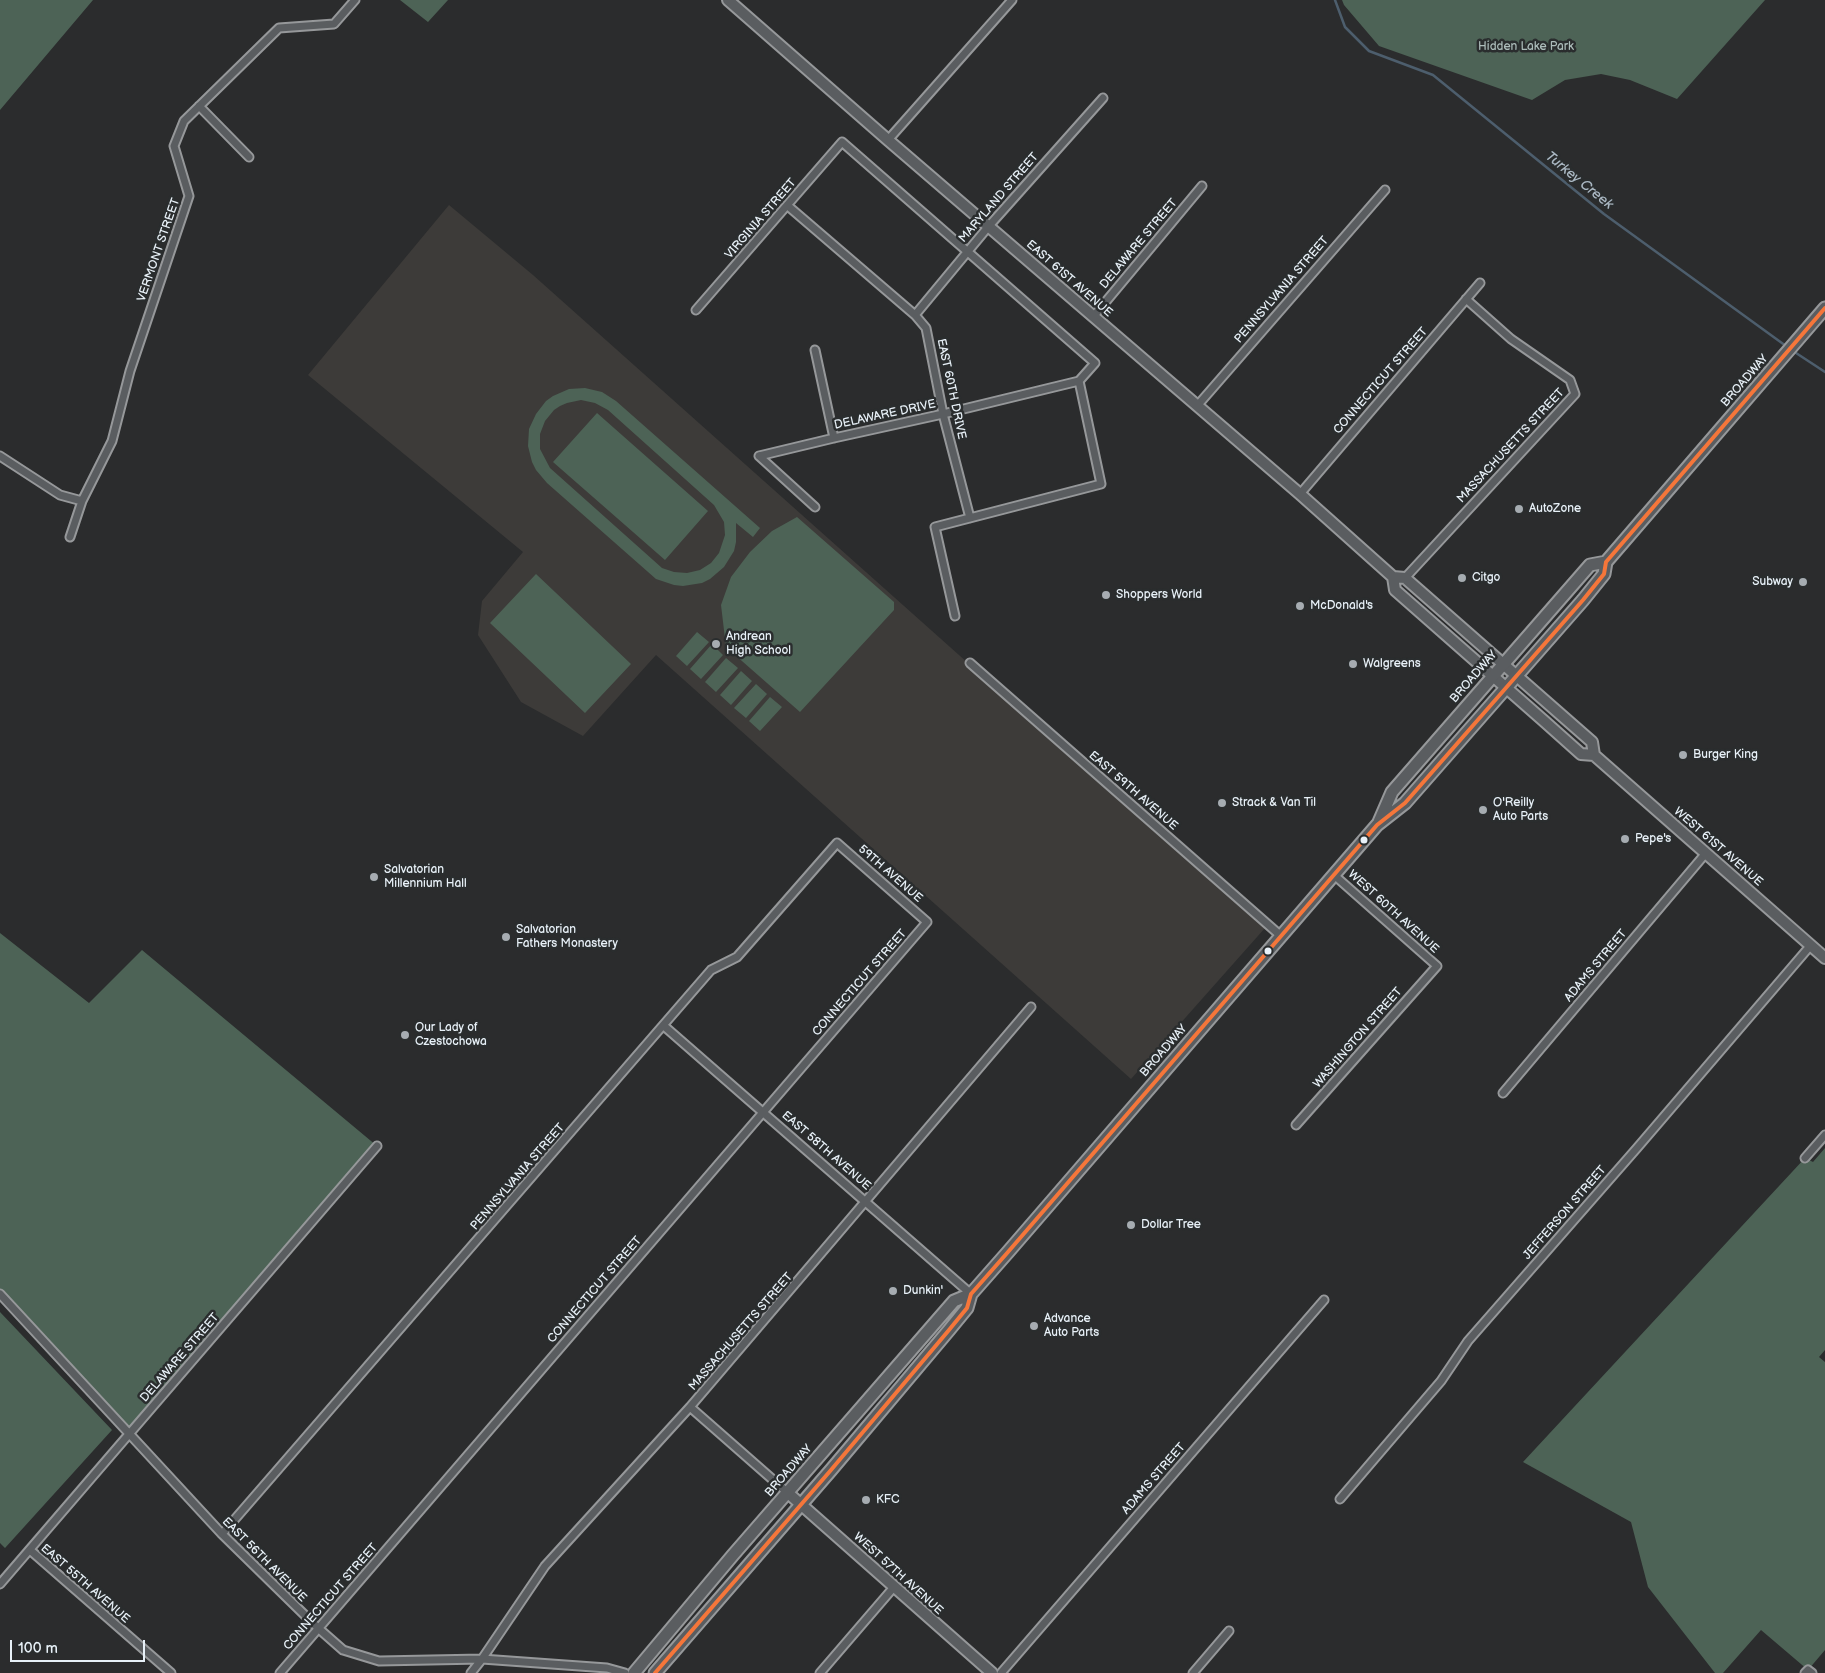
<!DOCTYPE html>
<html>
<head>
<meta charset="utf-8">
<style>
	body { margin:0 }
	#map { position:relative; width:1825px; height:1673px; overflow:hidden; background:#2b2c2d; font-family:"Balsamiq Sans",sans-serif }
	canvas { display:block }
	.scale { position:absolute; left:10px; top:1640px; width:135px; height:22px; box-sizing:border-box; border:2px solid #e8f1f8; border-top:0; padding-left:6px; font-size:15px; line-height:18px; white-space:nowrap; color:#e8f1f8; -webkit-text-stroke:4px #2a2d2e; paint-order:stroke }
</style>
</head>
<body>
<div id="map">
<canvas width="1825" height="1673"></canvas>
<div class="scale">100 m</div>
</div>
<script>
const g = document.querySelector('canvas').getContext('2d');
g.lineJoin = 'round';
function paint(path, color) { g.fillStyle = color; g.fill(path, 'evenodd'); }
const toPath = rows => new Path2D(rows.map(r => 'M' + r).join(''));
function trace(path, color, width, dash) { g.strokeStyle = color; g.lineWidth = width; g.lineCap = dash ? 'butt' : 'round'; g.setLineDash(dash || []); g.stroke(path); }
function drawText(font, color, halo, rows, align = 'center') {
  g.font = font + ' "Balsamiq Sans",sans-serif'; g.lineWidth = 5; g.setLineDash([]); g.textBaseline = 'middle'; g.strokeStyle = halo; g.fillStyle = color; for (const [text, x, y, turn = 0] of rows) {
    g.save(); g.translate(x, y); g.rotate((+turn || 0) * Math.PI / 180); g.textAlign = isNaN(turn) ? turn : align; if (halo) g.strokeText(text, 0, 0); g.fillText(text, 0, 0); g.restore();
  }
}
paint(toPath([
	[449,205,533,275,1265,928,1131,1079,656,655,583,736,521,702,478,635,482,601,523,552,308,375]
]), '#3d3b39');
paint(toPath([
	[0,0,93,0,0,110],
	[400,0,448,0,428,22],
	[1342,0,1765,0,1677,99,1630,80,1601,74,1565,80,1532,100,1379,46,1344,5],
	[585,388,602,392,616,401,760,528,753,537,736,523,736,542,734,551,724,567,710,579,702,583,683,586,674,585,656,579,547,483,536,470,532,462,528,446,529,429,536,414,546,401,553,396,569,389],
	[581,400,595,403,608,410,714,505,724,522,725,535,719,553,711,563,700,570,687,573,674,572,662,568,550,468,540,449,540,434,545,421,554,410,560,406,567,403],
	[597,413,708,511,665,560,553,462],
	[797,517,894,602,894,610,800,712,726,647,721,605,731,577,750,552,772,531],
	[536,574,631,664,585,713,490,623],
	[697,632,709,642,687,666,676,656],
	[712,644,723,655,701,679,690,669],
	[726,658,738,668,716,692,705,682],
	[741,671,752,681,731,705,720,695],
	[756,684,767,694,746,718,734,708],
	[770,697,782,707,760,731,749,721],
	[0,933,89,1003,142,950,377,1146,130,1434,0,1294],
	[1825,1148,1825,1350,1819,1357,1825,1362,1825,1650,1808,1670,1761,1630,1723,1673,1715,1673,1648,1587,1631,1522,1523,1462,1805,1158,1813,1162],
	[0,1312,112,1430,5,1548,0,1543]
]), '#4d6356');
trace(toPath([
	[1335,0,1345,27,1369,51,1433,75,1604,214,1786,346],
	[1793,351,1825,372]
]), '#4d5e6d', 2.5);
const street = toPath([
	[199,106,249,157],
	[888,140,1012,0],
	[788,206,915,315,926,328,943,414,970,518],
	[696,310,842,142,1095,363,1079,381,943,414,834,438,759,456],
	[915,315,988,227,1103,98],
	[1093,317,1202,186],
	[815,350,834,438],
	[1197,406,1385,190],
	[0,456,60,495,82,501],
	[759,456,815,507],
	[1300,494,1480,283],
	[70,537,82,501,112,441,130,371,189,196,174,146,184,121,279,28,334,24,355,0],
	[1405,578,1575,394,1570,380,1511,339,1466,299],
	[955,616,935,527,1101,484,1079,381],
	[970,663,1281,936],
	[664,1026,971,1294],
	[1503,1093,1706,853],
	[1296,1125,1437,966,1334,875],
	[1805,1158,1825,1135],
	[0,1294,222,1534,318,1628,343,1650,379,1661,482,1659,607,1668,625,1673],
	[690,1407,788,1493],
	[1340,1499,1441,1381,1468,1341,1637,1148,1811,945],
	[222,1534,711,970,737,957,837,843,927,922,280,1673],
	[30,1550,171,1673],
	[0,1584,377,1146],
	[471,1673,482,1659,545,1566,690,1407,1031,1007],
	[820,1673,894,1587],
	[1001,1673,1324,1300],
	[1193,1673,1229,1631],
	[1805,1673,1808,1670,1812,1673]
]);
const secondary = toPath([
	[728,0,888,140,1300,494,1393,577,1405,578,1592,742,1594,755],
	[1393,577,1395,590,1544,721,1581,754,1594,755,1825,958],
	[788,1493,992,1673]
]);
const primary = toPath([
	[1379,822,1392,792,1590,565,1606,562],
	[634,1673,733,1555,954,1301,971,1294],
	[655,1673,831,1470,949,1330,967,1308,971,1294,1008,1252,1377,825,1405,803,1583,600,1604,574,1606,562,1825,308]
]);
trace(street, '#96989a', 11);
trace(secondary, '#96989a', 14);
trace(primary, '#96989a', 15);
trace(street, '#5a5d60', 7);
trace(secondary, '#5a5d60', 10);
trace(primary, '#5a5d60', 11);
trace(toPath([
	[655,1673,831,1470,949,1330,967,1308,971,1294,1008,1252,1377,825,1405,803,1583,600,1604,574,1606,562,1825,308]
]), '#f5763a', 4);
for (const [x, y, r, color] of [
	[1519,509,5,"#a6acb1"],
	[1462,578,5,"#a6acb1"],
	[1803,582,5,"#a6acb1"],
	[1106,595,5,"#a6acb1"],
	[1300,606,5,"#a6acb1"],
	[716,644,5,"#a6acb1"],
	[1353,664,5,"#a6acb1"],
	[1683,755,5,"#a6acb1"],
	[1222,803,5,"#a6acb1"],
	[1483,810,5,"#a6acb1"],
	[1625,839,5,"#a6acb1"],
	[1364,840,4.5,"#e8f1f8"],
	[374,877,5,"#a6acb1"],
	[506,937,5,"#a6acb1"],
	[1268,951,4.5,"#e8f1f8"],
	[405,1035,5,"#a6acb1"],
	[1131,1225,5,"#a6acb1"],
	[893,1291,5,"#a6acb1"],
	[1034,1326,5,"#a6acb1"],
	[866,1500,5,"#a6acb1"]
]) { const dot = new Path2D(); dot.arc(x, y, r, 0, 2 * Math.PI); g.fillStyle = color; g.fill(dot); trace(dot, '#2a2d2e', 2); }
drawText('12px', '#acbcba', '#2a2d2e', [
	["Hidden Lake Park",1526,47]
]);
drawText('12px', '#e8f1f8', '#2a2d2e', [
	["MARYLAND STREET",999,198,-49],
	["VIRGINIA STREET",761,219,-49],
	["DELAWARE STREET",1139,244,-50],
	["VERMONT STREET",159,250,-71],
	["EAST 61ST AVENUE",1069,279,41],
	["PENNSYLVANIA STREET",1282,290,-49],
	["CONNECTICUT STREET",1381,381,-49],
	["BROADWAY",1745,381,-49],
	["EAST 60TH DRIVE",951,389,78],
	["DELAWARE DRIVE",885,415,-12],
	["MASSACHUSETTS STREET",1511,446,-47],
	["BROADWAY",1474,677,-49],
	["EAST 59TH AVENUE",1133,791,41],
	["WEST 61ST AVENUE",1718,847,41],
	["59TH AVENUE",890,874,41],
	["WEST 60TH AVENUE",1393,912,42],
	["ADAMS STREET",1596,966,-50],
	["CONNECTICUT STREET",860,983,-49],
	["WASHINGTON STREET",1358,1038,-49],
	["BROADWAY",1164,1051,-49],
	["EAST 58TH AVENUE",826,1151,41],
	["PENNSYLVANIA STREET",518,1177,-49],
	["JEFFERSON STREET",1565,1213,-49],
	["CONNECTICUT STREET",595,1290,-49],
	["MASSACHUSETTS STREET",741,1332,-49],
	["DELAWARE STREET",180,1358,-49],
	["BROADWAY",789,1471,-49],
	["ADAMS STREET",1154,1479,-49],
	["EAST 56TH AVENUE",264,1560,45],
	["WEST 57TH AVENUE",898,1574,42],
	["EAST 55TH AVENUE",85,1584,41],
	["CONNECTICUT STREET",331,1597,-49]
]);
drawText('12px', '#e8f1f8', '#2a2d2e', [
	["AutoZone",1529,509],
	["Citgo",1472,578],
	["Subway",1793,582,"right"],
	["Shoppers World",1116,595],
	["McDonald's",1310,606],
	["Andrean",726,637],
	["High School",726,651],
	["Walgreens",1363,664],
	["Burger King",1693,755],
	["Strack & Van Til",1232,803],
	["O'Reilly",1493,803],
	["Auto Parts",1493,817],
	["Pepe's",1635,839],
	["Salvatorian",384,870],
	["Millennium Hall",384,884],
	["Salvatorian",516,930],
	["Fathers Monastery",516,944],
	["Our Lady of",415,1028],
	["Czestochowa",415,1042],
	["Dollar Tree",1141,1225],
	["Dunkin'",903,1291],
	["Advance",1044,1319],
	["Auto Parts",1044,1333],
	["KFC",876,1500]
], 'left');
drawText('italic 14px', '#abb8c3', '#2a2d2e', [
	["Turkey Creek",1579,181,39]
]);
</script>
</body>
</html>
